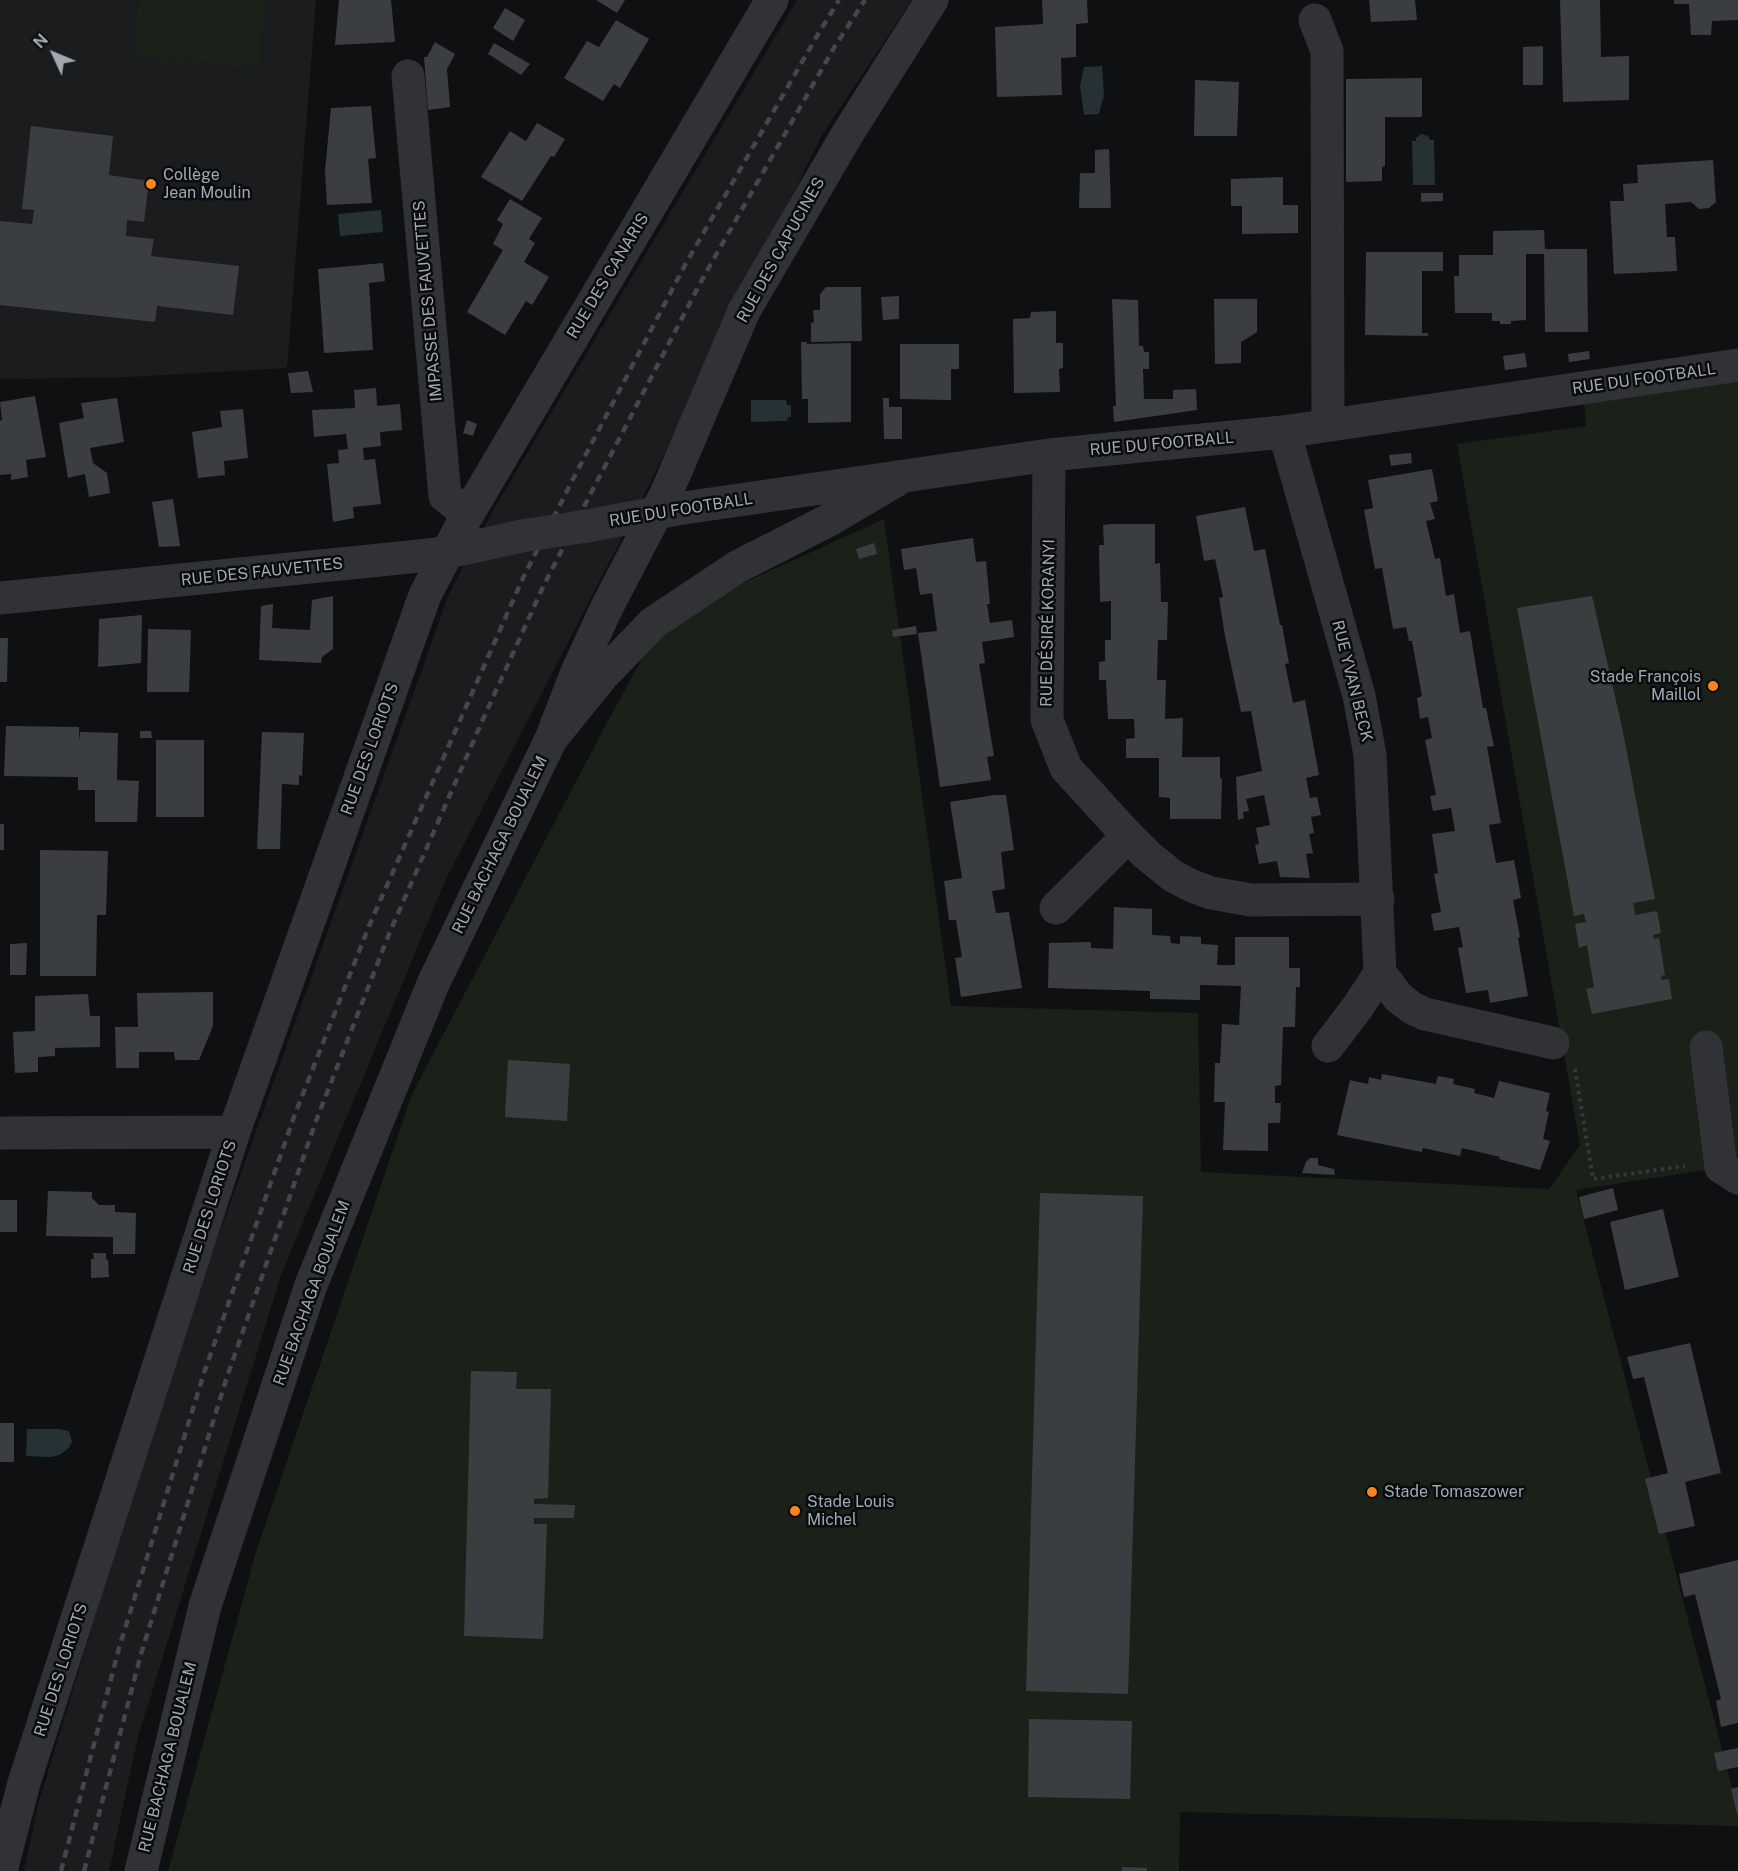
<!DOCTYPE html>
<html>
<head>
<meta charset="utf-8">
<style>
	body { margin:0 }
	#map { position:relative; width:1738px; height:1871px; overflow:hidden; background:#0f1011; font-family:"Public Sans",sans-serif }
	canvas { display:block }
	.north { position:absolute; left:24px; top:24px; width:60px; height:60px; -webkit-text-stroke:4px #0a0b0c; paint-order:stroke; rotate:314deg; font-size:16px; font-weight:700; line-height:24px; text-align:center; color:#9fa9b3 }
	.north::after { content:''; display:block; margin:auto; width:21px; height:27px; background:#9fa9b3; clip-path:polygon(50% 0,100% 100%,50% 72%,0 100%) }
</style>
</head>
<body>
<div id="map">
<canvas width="1738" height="1871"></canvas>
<div class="north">N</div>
</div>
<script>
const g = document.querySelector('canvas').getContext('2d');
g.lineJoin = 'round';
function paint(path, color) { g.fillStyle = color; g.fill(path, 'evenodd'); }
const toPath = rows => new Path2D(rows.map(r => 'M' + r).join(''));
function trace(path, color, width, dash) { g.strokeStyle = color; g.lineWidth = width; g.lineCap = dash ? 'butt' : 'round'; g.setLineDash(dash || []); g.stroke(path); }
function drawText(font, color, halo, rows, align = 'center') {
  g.font = font + ' "Public Sans",sans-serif'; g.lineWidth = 5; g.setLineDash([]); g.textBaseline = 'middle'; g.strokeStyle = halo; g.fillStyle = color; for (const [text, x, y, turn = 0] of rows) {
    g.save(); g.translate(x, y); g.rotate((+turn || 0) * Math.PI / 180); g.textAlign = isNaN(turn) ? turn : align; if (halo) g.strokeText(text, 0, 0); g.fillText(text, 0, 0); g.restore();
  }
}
paint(toPath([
	[0,0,316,0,287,368,130,377,0,379],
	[797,0,912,0,822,135,651,481,445,881,281,1275,138,1737,109,1871,24,1871,38,1805,167,1379,449,594,491,514]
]), '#1b1c1e');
paint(toPath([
	[139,0,265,0,259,68,134,57],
	[1738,380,1738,1165,1576,1190,1738,1811,1738,1826,1180,1812,1179,1871,168,1871,256,1552,412,1094,603,730,664,619,884,519,951,1006,1198,1013,1201,1172,1549,1189,1580,1145,1457,444,1586,426,1584,400]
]), '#1a2119');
paint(toPath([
	[1102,66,1104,95,1099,114,1084,115,1080,86,1084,67],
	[1421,134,1428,136,1430,140,1434,140,1435,185,1413,185,1412,141,1416,141,1416,138],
	[381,210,383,232,340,236,338,214],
	[751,400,786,400,787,405,791,405,791,417,788,417,787,421,751,422],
	[27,1429,58,1429,69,1431,72,1442,68,1449,59,1455,51,1457,26,1456]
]), '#253135');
paint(toPath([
	[339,0,391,0,395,42,335,45],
	[596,0,625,0,617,13],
	[1042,0,1087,0,1088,23,1076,24,1076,57,1061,58,1062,95,997,97,995,27,1043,24],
	[1369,0,1415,0,1417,20,1371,22],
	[1560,0,1600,0,1601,57,1629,56,1629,100,1563,102],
	[1674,0,1738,0,1738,20,1712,21,1711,35,1691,35,1689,4,1674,4],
	[505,8,525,20,513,41,493,28],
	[616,20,649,39,620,88,614,84,603,101,564,78,587,41,599,47],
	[435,42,455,54,447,69,450,107,428,110,424,57,427,57],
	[494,43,530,64,521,75,488,54],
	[1543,46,1543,85,1523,85,1523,47],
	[1422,78,1422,117,1385,117,1385,166,1382,167,1382,181,1346,182,1346,79],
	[1195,80,1239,82,1237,136,1194,136],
	[371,106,376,158,368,159,372,203,327,205,325,171,331,108],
	[537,123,565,139,554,157,551,156,522,201,481,177,510,131,526,141],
	[31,126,113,136,109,175,149,181,144,222,127,220,126,236,154,239,151,256,239,266,233,315,157,306,155,322,0,305,0,221,32,224,34,210,22,209],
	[1109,149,1111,208,1079,208,1080,173,1095,173,1095,150],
	[1713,160,1716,202,1709,208,1699,209,1691,202,1665,204,1667,237,1675,237,1677,271,1614,274,1610,201,1624,201,1623,184,1638,183,1637,165],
	[1283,177,1283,205,1298,205,1298,233,1242,234,1242,206,1231,206,1231,179],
	[1421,193,1443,193,1443,201,1421,202],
	[510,199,542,218,529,239,535,243,524,262,549,277,532,305,526,301,505,335,467,312,503,250,493,244,503,224,497,220],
	[1544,230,1545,249,1587,249,1588,332,1545,332,1544,254,1526,254,1526,320,1511,321,1511,324,1500,324,1500,321,1492,321,1492,313,1455,313,1454,276,1459,276,1459,255,1493,255,1493,231],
	[1366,252,1443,252,1443,271,1422,271,1422,333,1428,333,1428,336,1365,335],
	[383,263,385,281,369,283,373,350,324,353,318,269],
	[826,287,861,287,862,341,811,342,811,323,814,322,813,310,820,310,820,294],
	[899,296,899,319,883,320,881,297],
	[1112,299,1138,300,1139,346,1143,346,1144,352,1149,352,1149,369,1143,369,1144,399,1173,399,1173,390,1196,389,1197,410,1114,422,1113,406,1116,406],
	[1214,299,1257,299,1257,332,1241,342,1241,363,1215,364],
	[1056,311,1056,343,1063,343,1063,368,1059,369,1060,392,1014,393,1013,319,1030,318,1031,312],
	[801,342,807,342,807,344,851,343,851,422,808,423,808,399,802,399],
	[900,344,959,344,959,369,951,369,951,400,900,399],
	[1589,351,1590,359,1569,362,1568,354],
	[1525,353,1527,367,1505,370,1503,356],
	[308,371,313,392,291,393,288,373],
	[376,388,377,406,400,404,402,430,380,432,381,446,363,448,364,460,375,459,381,504,353,507,354,518,333,522,327,464,339,463,338,450,348,449,346,434,314,437,312,410,355,408,354,390],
	[35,396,46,457,26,460,28,477,11,480,11,474,0,475,0,421,2,420,0,402],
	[117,398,124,442,90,448,93,463,107,473,110,493,89,497,85,474,68,478,59,423,84,418,81,403],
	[883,398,889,398,889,407,902,407,902,439,884,439],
	[243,409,248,458,224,461,225,475,198,478,192,432,222,427,220,411],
	[467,420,477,424,473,436,463,433],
	[1411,453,1412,463,1391,466,1389,455],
	[1432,469,1438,501,1430,503,1435,519,1426,521,1435,559,1440,558,1446,596,1454,594,1460,633,1470,631,1483,708,1486,708,1494,746,1487,747,1501,823,1489,825,1496,863,1514,860,1521,898,1513,900,1520,937,1518,938,1528,996,1490,1003,1488,990,1466,993,1458,948,1463,947,1459,927,1434,931,1431,914,1441,912,1434,874,1438,873,1432,834,1455,831,1451,808,1433,811,1430,796,1436,795,1425,740,1432,738,1428,717,1420,719,1417,698,1422,696,1412,641,1409,641,1406,627,1393,629,1382,568,1375,569,1364,510,1373,508,1368,480],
	[173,499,180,546,159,547,152,502],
	[1245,507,1254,551,1265,549,1280,625,1282,625,1289,663,1285,664,1293,703,1305,700,1319,775,1306,778,1310,798,1317,797,1321,815,1311,817,1314,833,1309,834,1313,853,1306,854,1310,878,1280,877,1277,861,1259,864,1255,845,1259,844,1256,828,1270,825,1264,795,1246,799,1249,811,1243,812,1244,818,1238,820,1236,777,1262,771,1251,711,1241,712,1225,636,1219,598,1223,597,1215,559,1204,561,1196,516],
	[1111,524,1155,524,1155,564,1160,563,1161,602,1168,602,1167,640,1158,640,1157,680,1166,680,1165,719,1183,718,1182,757,1220,757,1220,779,1222,778,1221,819,1170,819,1170,798,1159,797,1159,758,1126,758,1126,739,1135,738,1134,719,1108,719,1106,680,1099,680,1099,662,1105,661,1105,640,1111,640,1111,601,1100,602,1099,545,1104,545,1103,525],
	[973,538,976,562,986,561,990,604,987,604,990,623,1012,620,1014,637,982,642,985,663,979,664,994,756,987,757,991,780,940,787,918,633,937,631,932,593,920,595,916,568,904,570,901,549],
	[874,543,877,554,859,559,856,549],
	[333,596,333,649,322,657,321,663,259,660,261,606,273,604,272,628,310,630,312,600],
	[1592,596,1622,727,1655,899,1633,903,1635,915,1657,911,1661,933,1653,935,1654,939,1659,938,1665,975,1661,976,1662,980,1669,979,1672,999,1592,1014,1586,989,1594,987,1587,945,1579,948,1575,924,1586,922,1584,914,1574,916,1517,608],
	[142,615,141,663,98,667,99,619],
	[916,626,917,634,893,637,892,630],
	[148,629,191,630,189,692,147,692],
	[0,638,8,638,7,682,0,682],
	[6,726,79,727,79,742,80,732,118,733,117,780,139,781,137,822,95,822,95,790,78,790,78,777,4,776],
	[140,731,151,731,152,738,140,738],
	[262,732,304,733,302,776,299,775,299,785,282,784,280,849,257,849],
	[156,740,204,740,204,817,156,817],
	[995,795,1006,795,1014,850,1001,852,1005,889,992,891,996,913,1009,912,1022,988,961,997,955,958,962,957,956,920,949,920,944,881,962,878,950,802],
	[0,824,4,824,4,850,0,850],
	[40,850,108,851,106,915,97,915,96,976,40,976],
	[1114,907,1152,909,1152,935,1170,936,1171,943,1180,944,1180,936,1201,937,1201,944,1218,945,1217,965,1235,965,1235,937,1289,937,1289,968,1300,968,1300,987,1296,987,1295,1027,1283,1027,1281,1085,1275,1086,1275,1103,1281,1103,1280,1123,1268,1123,1268,1151,1223,1150,1225,1102,1214,1102,1215,1063,1220,1063,1222,1024,1239,1025,1241,986,1200,985,1200,1000,1150,999,1150,991,1048,988,1049,943,1091,942,1091,948,1113,949],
	[27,943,26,975,10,975,10,944],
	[213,992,213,1026,199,1060,175,1060,174,1052,139,1052,139,1068,116,1068,115,1027,138,1027,137,993],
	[88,994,90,1016,100,1016,100,1047,55,1048,55,1056,38,1057,38,1072,15,1073,13,1032,35,1031,35,996],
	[508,1060,570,1064,567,1121,505,1117],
	[1382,1074,1436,1084,1438,1076,1454,1079,1453,1084,1475,1089,1474,1093,1494,1098,1499,1081,1550,1093,1546,1111,1549,1112,1543,1139,1550,1141,1540,1170,1499,1159,1500,1157,1462,1148,1460,1156,1423,1148,1422,1152,1337,1135,1350,1080,1368,1084,1369,1077,1381,1080],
	[1310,1158,1318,1158,1318,1165,1334,1169,1335,1175,1302,1173,1306,1162],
	[1613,1188,1618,1210,1584,1219,1579,1197],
	[48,1191,92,1192,92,1198,99,1205,115,1205,115,1212,136,1213,135,1254,113,1254,113,1237,46,1236],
	[1040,1193,1143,1196,1128,1694,1026,1691],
	[0,1200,17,1200,17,1232,0,1232],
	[1663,1209,1679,1277,1625,1290,1610,1222],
	[93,1253,106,1253,106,1260,108,1259,109,1277,91,1278,91,1259,94,1259],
	[1690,1343,1721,1473,1685,1482,1695,1526,1659,1534,1645,1479,1668,1473,1644,1377,1633,1379,1627,1357],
	[471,1371,517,1372,516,1389,551,1389,548,1498,534,1499,534,1504,575,1505,574,1518,534,1518,534,1524,547,1524,543,1639,464,1636],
	[0,1423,14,1423,14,1462,0,1462],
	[1738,1560,1738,1723,1721,1727,1716,1701,1721,1699,1695,1594,1684,1597,1679,1574],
	[1029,1719,1132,1721,1130,1799,1028,1797],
	[1738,1748,1738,1767,1718,1771,1714,1753],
	[1738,1787,1738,1814,1737,1814,1731,1789],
	[1122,1867,1147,1868,1147,1871,1122,1871]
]), '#3b3e41');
trace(toPath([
	[1575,1069,1593,1179,1685,1166]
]), '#36393d', 4, [3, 4.5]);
trace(toPath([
	[1315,20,1327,51,1328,425],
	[408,76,445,496,468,514],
	[1283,432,1289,448,1359,696,1370,755,1380,973,1357,1008,1328,1046],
	[1049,455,1047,720,1066,768,1128,836,1147,855,1173,876,1192,886,1211,893,1251,900,1378,899],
	[902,477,831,519,737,567,653,623,603,675,551,739,577,672,607,607,666,494,744,311,848,133,932,0],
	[587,526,677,509,1049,455,1283,432,1738,365],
	[0,598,410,557,445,553,522,536],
	[1056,908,1128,836],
	[1380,973,1398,997,1412,1008,1425,1014,1553,1043],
	[1706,1047,1721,1167,1738,1178],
	[0,1133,234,1132],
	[1,1871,24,1783,234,1132,425,595,466,517,772,0],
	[141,1871,205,1606,311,1285,433,984,551,739]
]), '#303236', 33);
trace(toPath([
	[61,1871,119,1648,204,1373,295,1114,369,926,523,578,572,481,685,265,817,36,839,0],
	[84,1871,141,1654,226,1380,316,1121,389,934,484,717,543,587,592,491,704,276,835,46,865,0]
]), '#43474b', 4.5, [8, 6]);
trace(toPath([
	[522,536,587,526]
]), '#303236', 33);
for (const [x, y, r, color] of [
	[151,184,6,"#fd831b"],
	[1713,686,6,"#fd831b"],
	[1372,1492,6,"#fd831b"],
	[795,1511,6,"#fd831b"]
]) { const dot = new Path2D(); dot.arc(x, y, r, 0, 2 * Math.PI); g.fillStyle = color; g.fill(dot); trace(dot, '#0a0b0c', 2); }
drawText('16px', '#9fa9b3', '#0a0b0c', [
	["Collège",163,175],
	["Jean Moulin",163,193],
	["Stade François",1701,677,"right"],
	["Maillol",1701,695,"right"],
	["Stade Tomaszower",1384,1492],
	["Stade Louis",807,1502],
	["Michel",807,1520]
], 'left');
drawText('16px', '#9fa9b3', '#0a0b0c', [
	["RUE DES CAPUCINES",781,250,-61],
	["RUE DES CANARIS",608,276,-59],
	["IMPASSE DES FAUVETTES",428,301,-95],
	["RUE DU FOOTBALL",1644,379,-8],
	["RUE DU FOOTBALL",1162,444,-5],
	["RUE DU FOOTBALL",681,510,-9],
	["RUE DES FAUVETTES",262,572,-6],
	["RUE DÉSIRÉ KORANYI",1048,623,-89],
	["RUE YVAN BECK",1352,681,76],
	["RUE DES LORIOTS",370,749,-70],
	["RUE BACHAGA BOUALEM",500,845,-64],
	["RUE DES LORIOTS",210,1207,-72],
	["RUE BACHAGA BOUALEM",312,1293,-70],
	["RUE DES LORIOTS",61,1670,-72],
	["RUE BACHAGA BOUALEM",168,1757,-76]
]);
</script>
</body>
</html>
